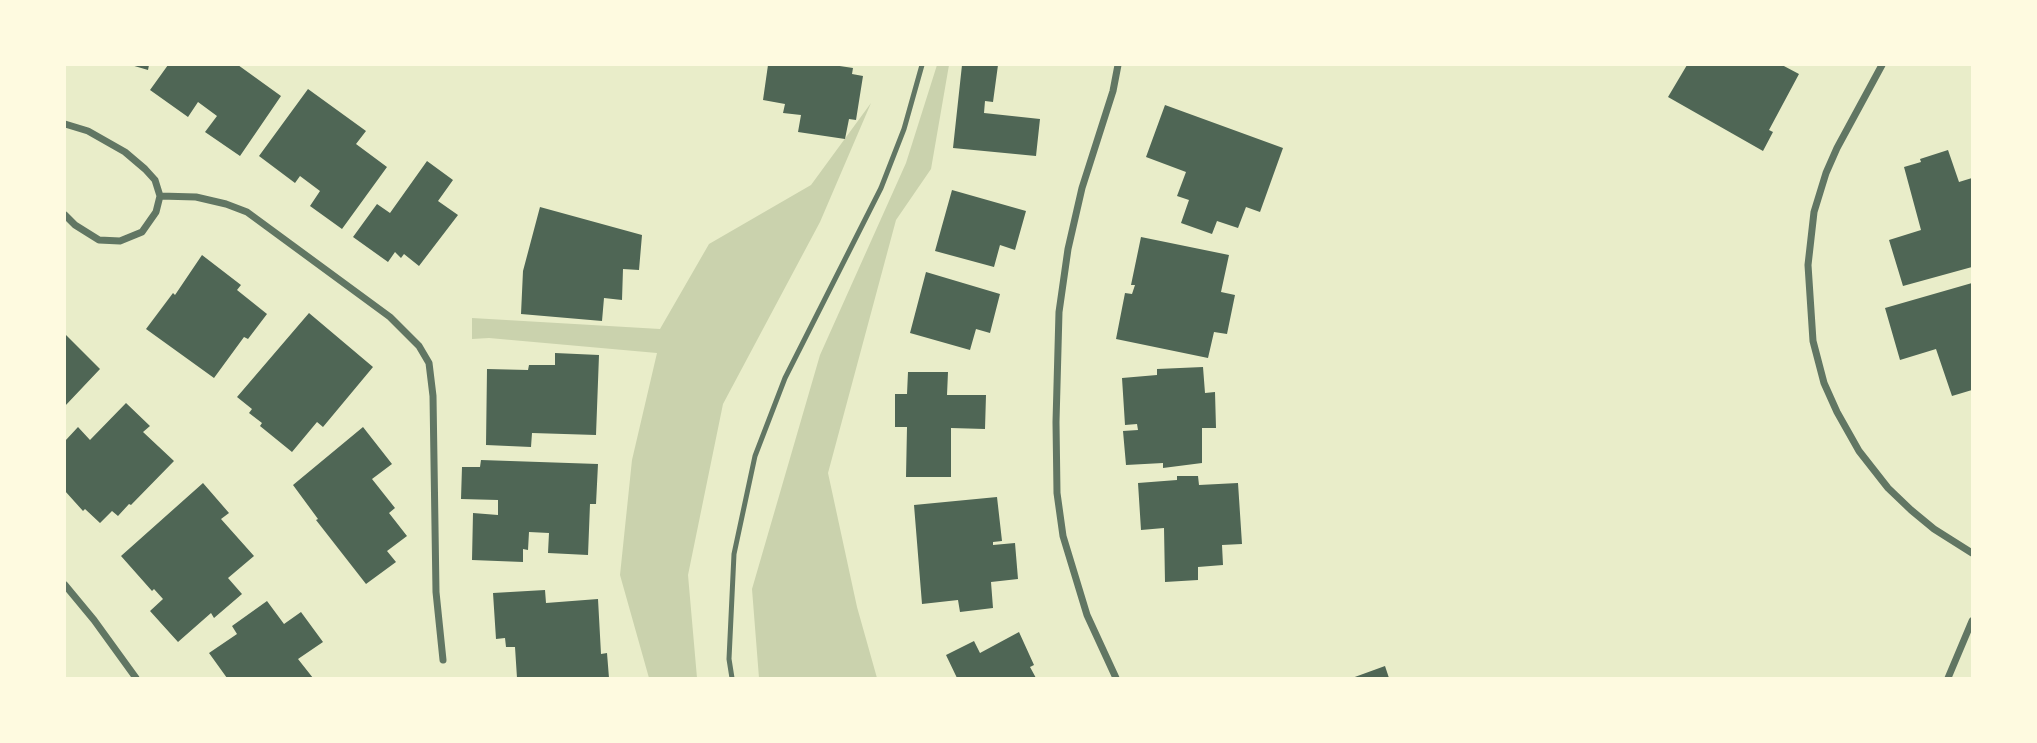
<!DOCTYPE html>
<html>
<head>
<meta charset="utf-8">
<style>
	body { margin:0 }
	#map { position:relative; width:2037px; height:743px; overflow:hidden; background:#e9edc9; font-family:Montserrat,sans-serif }
	canvas { display:block }
	.frame { position:absolute; inset:0; border:66px solid #fefae0; pointer-events:none }
</style>
</head>
<body>
<div id="map">
<canvas width="2037" height="743"></canvas>
<div class="frame"></div>
</div>
<script>
const g = document.querySelector('canvas').getContext('2d');
g.lineJoin = 'round';
function paint(path, color) { g.fillStyle = color; g.fill(path, 'evenodd'); }
const toPath = rows => new Path2D(rows.map(r => 'M' + r).join(''));
function trace(path, color, width, dash) { g.strokeStyle = color; g.lineWidth = width; g.lineCap = dash ? 'butt' : 'round'; g.setLineDash(dash || []); g.stroke(path); }
paint(toPath([
	[937,65,949,65,931,169,896,220,828,473,857,607,877,678,759,678,752,589,820,355,906,163],
	[871,103,820,222,723,404,688,575,697,678,649,678,620,575,632,460,657,353,489,338,472,339,472,318,660,329,709,244,811,185]
]), '#cad2ad');
paint(toPath([
	[131,65,149,65,148,70],
	[168,65,238,65,281,96,240,156,205,132,217,116,198,102,188,117,150,90],
	[768,65,833,65,853,68,852,74,863,76,856,120,849,119,845,139,798,132,801,115,783,113,785,104,763,100],
	[962,65,998,65,993,102,985,101,984,113,1040,119,1036,156,953,148],
	[1687,65,1782,65,1799,74,1769,130,1773,132,1763,151,1668,97],
	[308,89,366,131,356,144,387,167,342,229,310,206,320,191,300,176,295,183,259,156],
	[1165,105,1283,148,1260,212,1246,207,1238,228,1217,221,1212,234,1181,223,1189,200,1177,196,1186,172,1146,157],
	[1948,150,1959,182,1972,178,1972,267,1903,286,1889,240,1921,230,1904,167,1921,162,1920,159],
	[427,161,453,180,438,201,458,215,419,266,404,254,401,258,395,252,388,262,353,237,377,204,390,213],
	[952,190,1026,211,1015,250,1000,245,994,267,935,251],
	[540,207,642,235,639,270,623,269,622,300,604,298,602,321,521,314,523,271],
	[1141,237,1229,255,1221,292,1235,295,1227,334,1214,332,1208,358,1116,339,1125,293,1132,294,1135,285,1131,285],
	[202,255,241,285,237,290,267,314,248,339,244,337,214,378,146,329,173,293,175,295],
	[926,272,1000,294,990,333,976,329,970,350,910,333],
	[1972,283,1972,390,1952,396,1936,349,1900,360,1885,308],
	[309,313,373,367,323,427,317,422,292,452,260,426,262,423,249,413,252,409,237,397],
	[65,334,100,369,65,406],
	[555,353,599,355,596,435,532,433,531,447,486,445,487,369,528,370,529,365,555,365],
	[1203,367,1205,393,1215,392,1216,428,1202,428,1202,463,1163,468,1163,463,1126,465,1123,431,1138,430,1137,424,1125,425,1122,378,1157,375,1157,369],
	[908,372,948,372,947,395,986,395,985,429,951,428,951,477,906,477,907,427,895,427,895,394,907,394],
	[126,403,150,426,143,432,174,461,131,505,129,504,118,516,112,511,100,523,85,509,83,511,65,491,65,441,78,427,90,440],
	[363,427,392,464,372,479,395,508,389,513,407,536,387,551,396,562,366,584,316,520,318,519,293,485],
	[481,460,598,464,596,504,590,504,588,555,548,553,549,533,529,532,528,550,523,549,523,562,472,560,473,513,498,515,498,500,461,499,462,467,480,467],
	[1177,476,1198,476,1199,485,1238,483,1242,544,1222,545,1223,565,1198,567,1198,580,1165,582,1164,528,1141,530,1138,483,1177,480],
	[203,483,229,513,221,519,254,556,228,578,242,594,214,618,211,613,178,642,150,611,163,599,154,589,152,591,121,556],
	[997,497,1002,541,993,542,993,545,1015,543,1018,579,991,582,993,608,960,612,958,600,922,604,914,505],
	[545,590,546,603,598,599,601,654,607,653,609,678,517,678,515,647,506,647,505,638,496,639,493,593],
	[267,601,284,624,301,612,323,642,298,659,313,678,227,678,209,653,237,634,232,626],
	[1019,632,1034,665,1030,667,1036,678,957,678,946,655,974,641,980,653],
	[1385,666,1389,678,1352,678]
]), '#4f6655');
trace(toPath([
	[732,678,729,659,734,554,755,456,785,378,881,188,904,129,922,65]
]), '#617663', 5);
trace(toPath([
	[1882,65,1837,148,1826,173,1814,212,1808,265,1813,341,1824,383,1837,412,1859,451,1888,488,1911,510,1934,529,1972,553],
	[65,124,88,131,125,152,145,169,155,180,160,196,156,212,142,232,120,241,99,240,75,225,65,215],
	[160,196,196,197,226,204,247,212,390,317,419,346,429,363,433,396,436,592,443,660],
	[65,585,94,620,136,678],
	[1116,678,1087,615,1063,536,1057,493,1056,422,1059,312,1068,249,1082,188,1113,91,1118,65],
	[1948,678,1972,621]
]), '#617663', 7);
</script>
</body>
</html>
